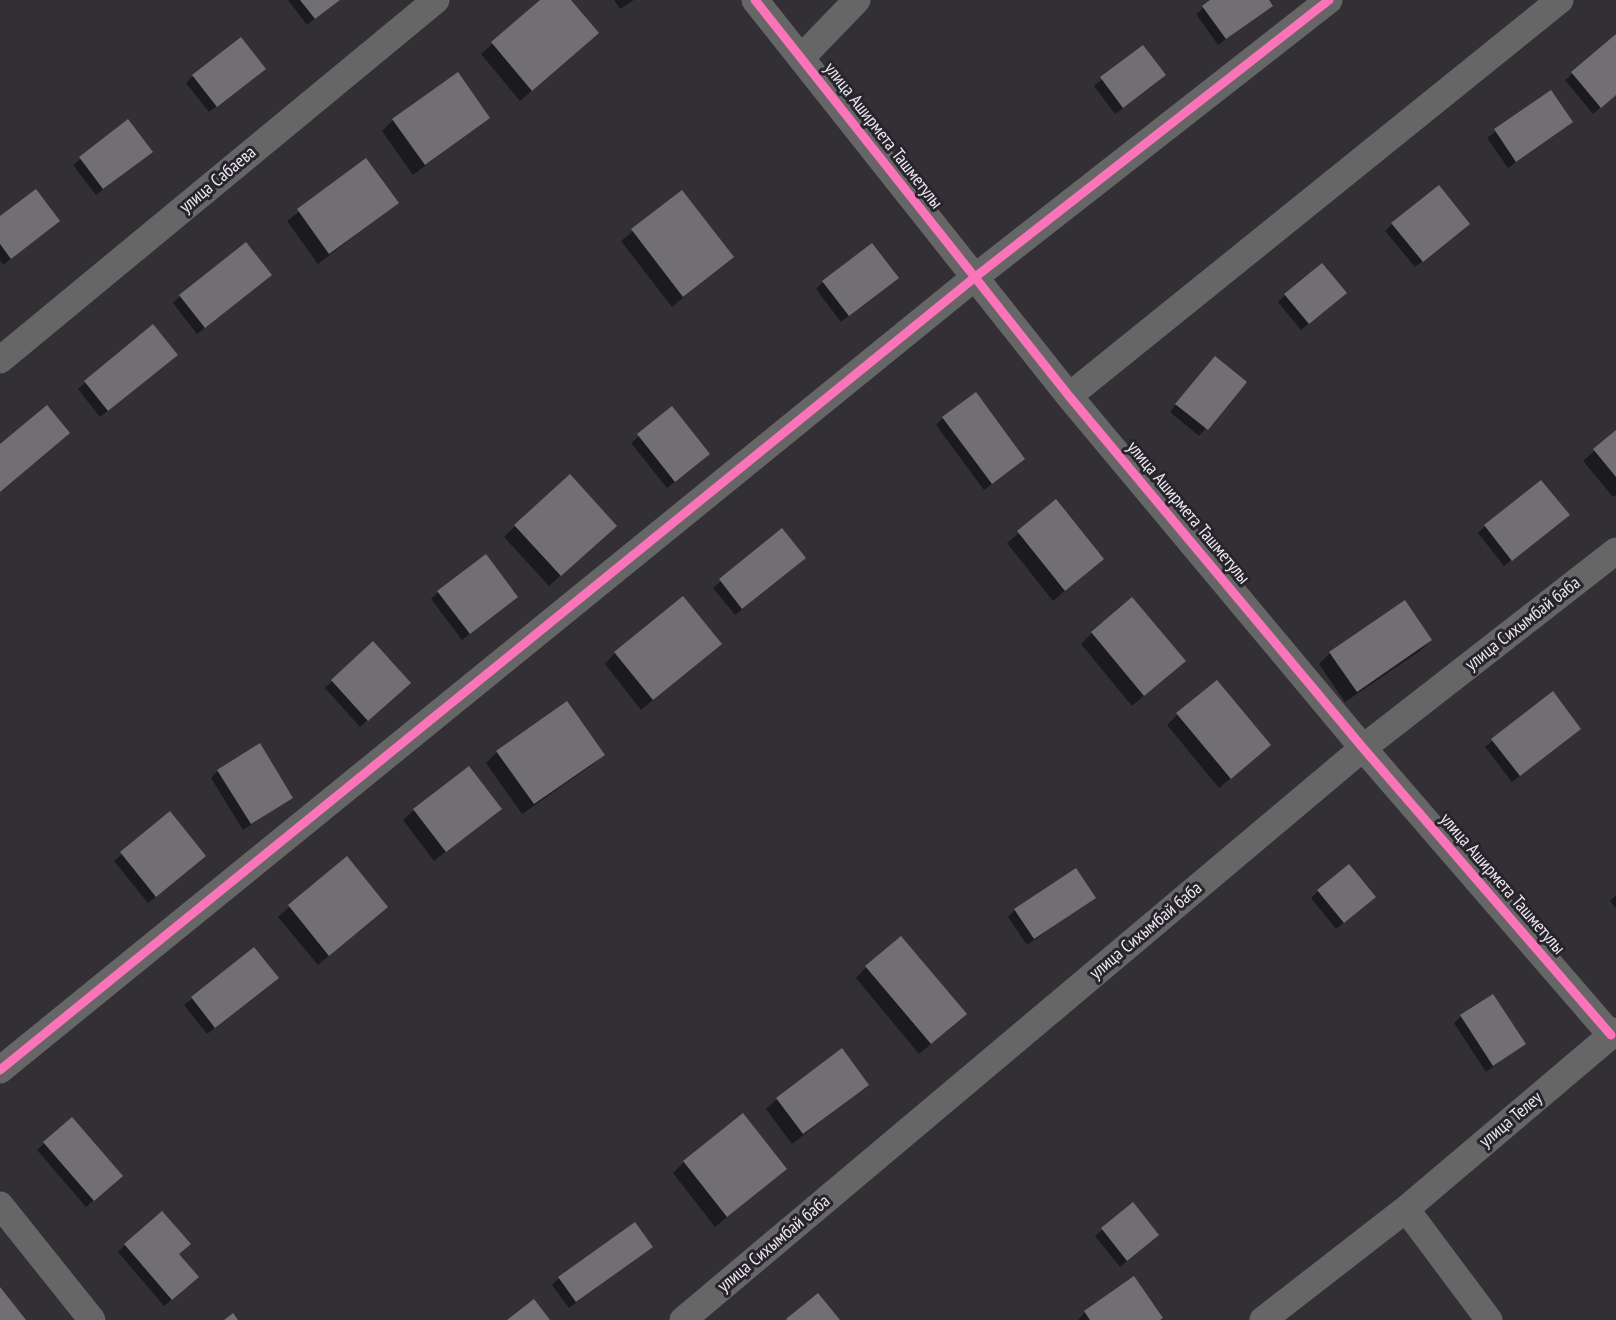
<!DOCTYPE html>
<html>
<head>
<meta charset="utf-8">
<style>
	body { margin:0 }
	canvas { display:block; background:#323034 }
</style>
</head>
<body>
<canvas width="1616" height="1320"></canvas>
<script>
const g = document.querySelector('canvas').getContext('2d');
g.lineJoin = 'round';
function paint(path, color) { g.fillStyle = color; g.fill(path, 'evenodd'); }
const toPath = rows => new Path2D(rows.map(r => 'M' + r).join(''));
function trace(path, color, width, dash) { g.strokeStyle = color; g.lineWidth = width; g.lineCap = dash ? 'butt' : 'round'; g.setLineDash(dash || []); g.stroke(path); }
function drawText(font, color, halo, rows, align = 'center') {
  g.font = font + ' "PT Sans Narrow",sans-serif'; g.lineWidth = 6; g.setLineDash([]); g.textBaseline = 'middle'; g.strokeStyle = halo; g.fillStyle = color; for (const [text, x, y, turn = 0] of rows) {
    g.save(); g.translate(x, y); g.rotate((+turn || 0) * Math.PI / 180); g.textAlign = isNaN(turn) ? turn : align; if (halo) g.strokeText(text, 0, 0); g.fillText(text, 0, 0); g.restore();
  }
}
paint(toPath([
	[288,0,340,0,307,25],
	[542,0,569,0,597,33,520,101,481,54],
	[614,0,634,0,620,9],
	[1213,0,1267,0,1271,6,1218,45,1196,14],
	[1616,36,1616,94,1593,114,1565,80],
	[1142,47,1157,82,1115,114,1094,86],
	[457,74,489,117,413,175,382,131,393,120],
	[193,76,257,76,209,112,186,83],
	[1550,92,1571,122,1508,168,1487,138],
	[128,121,143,158,96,195,73,165],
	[366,160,397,203,318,264,287,221],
	[681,192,732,257,672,307,621,241],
	[0,218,58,221,3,265,0,260],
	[1392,224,1461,231,1415,267,1385,231],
	[270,275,197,334,173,303,180,296],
	[897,278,841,322,816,289,823,282],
	[1285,295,1338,300,1301,330,1278,302],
	[153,327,169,362,100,417,78,389],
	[1208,365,1245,382,1199,436,1170,412],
	[672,408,701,460,667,488,631,443],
	[943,418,1024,459,984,490,936,425],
	[1616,432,1616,495,1613,497,1583,461],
	[1056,501,1102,559,1053,601,1007,543],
	[1561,522,1504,566,1478,533,1485,526],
	[515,526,604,536,549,586,504,537],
	[782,530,797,565,735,615,713,588],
	[438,592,516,597,462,640,431,599],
	[1092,633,1173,671,1132,706,1081,644],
	[1431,640,1420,651,1345,702,1319,664,1330,653],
	[720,644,641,710,605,664,615,653],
	[332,681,402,690,360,727,325,688],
	[1552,693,1572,735,1512,782,1485,747],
	[1178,714,1258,756,1219,788,1167,725],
	[497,752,603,755,592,765,522,814,486,763],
	[218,771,291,797,243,830,211,778],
	[500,808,434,861,403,820,414,810],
	[170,813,197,862,148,903,114,861],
	[346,858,386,907,318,965,278,917],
	[1318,891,1367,904,1336,929,1311,898],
	[1616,895,1616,908,1610,901],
	[1094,898,1027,945,1008,917,1015,910],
	[254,949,270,984,207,1034,184,1005],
	[866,967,954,1025,919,1054,856,978],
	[1461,1016,1524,1044,1486,1072,1454,1023],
	[867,1085,792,1144,766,1109,777,1099],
	[72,1119,114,1183,86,1207,37,1150],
	[684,1162,785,1169,715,1227,673,1173],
	[1132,1204,1157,1235,1120,1267,1095,1236],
	[125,1245,178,1255,190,1284,164,1306,118,1252],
	[651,1247,569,1308,552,1285,559,1278],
	[1134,1278,1159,1320,1078,1320,1085,1312]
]), '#0007');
paint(toPath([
	[300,0,340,0,315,19],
	[540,0,571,0,599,33,532,91,491,42],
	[1210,0,1269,0,1273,6,1226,39,1202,6],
	[1616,34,1616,95,1601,108,1571,72],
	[241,37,266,69,217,107,192,75],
	[1143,45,1166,75,1123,108,1100,77],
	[458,72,490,118,425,165,392,119],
	[1551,90,1573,122,1516,162,1494,129],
	[128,119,153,152,103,189,79,157],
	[366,158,399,203,329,254,297,209],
	[1439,185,1470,224,1423,262,1391,223],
	[36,189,60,221,11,259,0,244,0,216],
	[682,190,734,257,683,297,631,229],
	[246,242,272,275,205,328,179,295],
	[872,243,899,278,849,316,822,281],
	[1322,263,1347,293,1309,324,1284,294],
	[153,324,178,355,108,411,84,381],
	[1215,356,1247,382,1208,430,1175,404],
	[976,392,1025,459,992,484,942,417],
	[47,405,70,433,0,492,0,444],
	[672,406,710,454,675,482,637,434],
	[1616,430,1616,477,1593,449],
	[570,474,617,526,561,576,514,525],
	[1541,480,1570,515,1512,561,1484,525],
	[1056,499,1104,559,1065,591,1017,531],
	[782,528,806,558,742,609,719,579],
	[486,554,518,597,470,634,437,591],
	[683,596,722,644,653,700,614,652],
	[1132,597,1186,661,1144,696,1091,632],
	[1405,600,1432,640,1357,692,1329,652],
	[373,641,411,683,368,721,331,680],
	[1217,680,1271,745,1231,779,1176,713],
	[1553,691,1581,729,1520,776,1491,739],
	[567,701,605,755,534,804,496,751],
	[260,743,293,798,251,824,217,770],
	[469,766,502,809,446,852,413,809],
	[170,811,206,856,156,897,120,852],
	[347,856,388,907,329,956,288,905],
	[1349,864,1376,897,1344,923,1317,890],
	[1076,868,1096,898,1034,939,1014,909],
	[901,936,967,1014,931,1044,865,966],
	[254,947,279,978,215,1028,191,997],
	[1493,994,1526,1044,1493,1066,1460,1015],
	[842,1048,869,1085,803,1134,776,1098],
	[743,1113,787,1169,727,1217,683,1161],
	[72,1117,123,1176,94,1201,43,1142],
	[1133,1202,1159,1235,1127,1261,1101,1228],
	[162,1211,191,1244,179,1254,199,1277,172,1300,124,1244],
	[635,1222,653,1247,576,1302,558,1277],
	[1134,1276,1163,1318,1160,1320,1090,1320,1084,1311],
	[0,1287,26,1320,0,1320],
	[818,1293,840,1320,787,1320,786,1319],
	[534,1299,550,1320,507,1320],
	[233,1313,238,1320,224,1320]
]), '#716f73');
trace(toPath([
	[755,0,1069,396,1363,748,1611,1035],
	[801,58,857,0],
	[0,360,436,0],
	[1069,396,1560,0],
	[0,1070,974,278,1329,0],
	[0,1205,92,1320],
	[1406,1209,1489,1320],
	[683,1320,1363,748,1616,551],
	[1263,1320,1406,1209,1616,1031]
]), '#656665', 27);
trace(toPath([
	[755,0,1069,396,1363,748,1611,1035],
	[0,1070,974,278,1329,0]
]), '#fb73b8', 9);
drawText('18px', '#ebe8ee', '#28242c', [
	["улица Аширмета Ташметулы",883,136,52],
	["улица Сабаева",218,180,-40],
	["улица Аширмета Ташметулы",1188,513,50],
	["улица Сихымбай баба",1523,624,-38],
	["улица Аширмета Ташметулы",1502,884,49],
	["улица Сихымбай баба",1146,931,-40],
	["улица Телеу",1511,1120,-40],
	["улица Сихымбай баба",774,1244,-40]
]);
</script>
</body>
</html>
